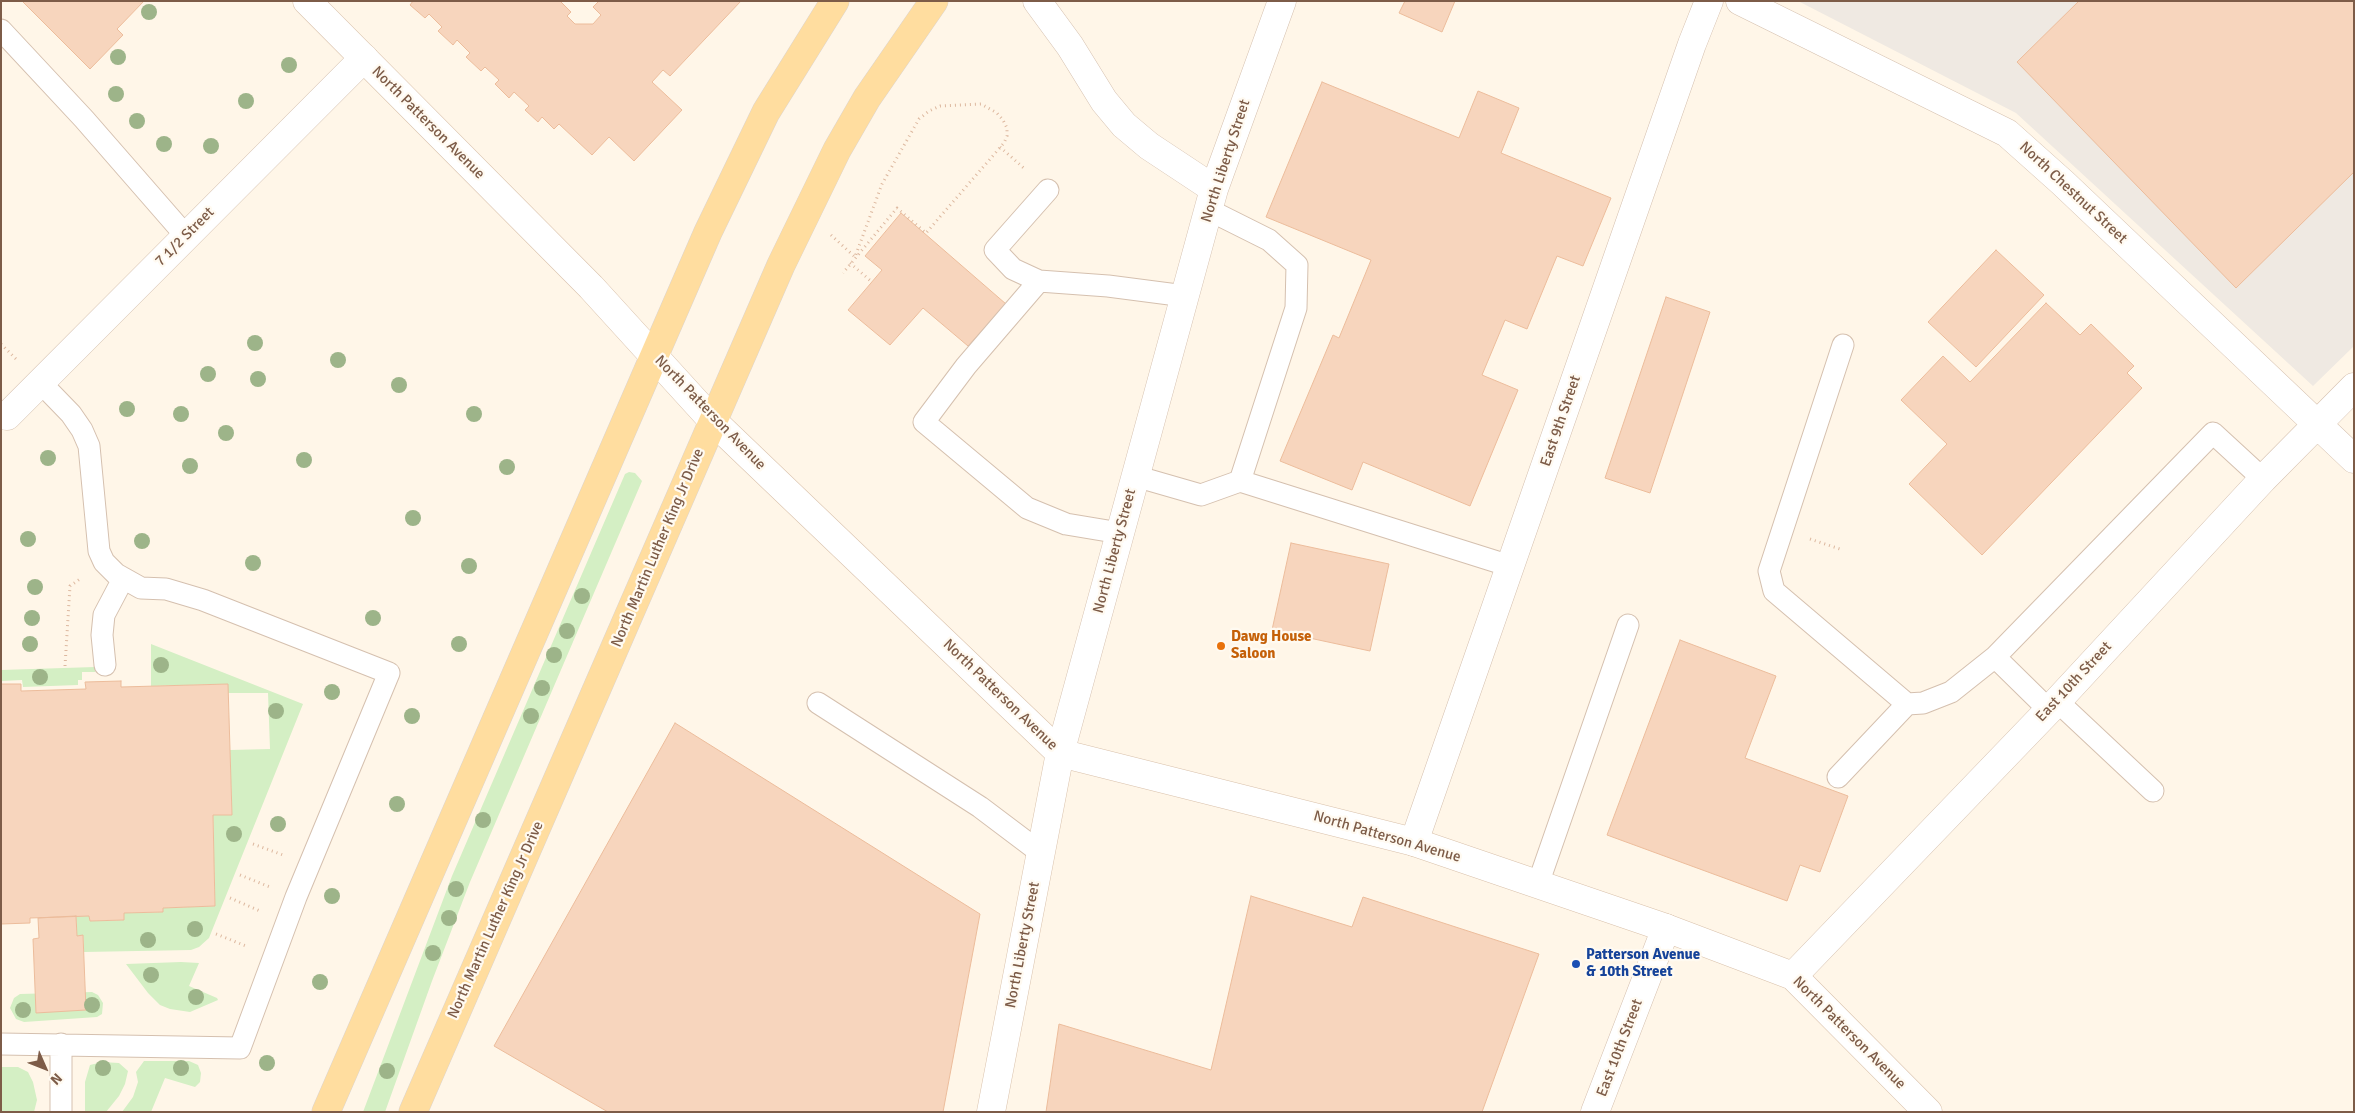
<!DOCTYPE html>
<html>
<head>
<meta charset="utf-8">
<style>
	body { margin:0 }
	#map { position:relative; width:2355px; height:1113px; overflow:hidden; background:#fff6e8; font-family:Signika,sans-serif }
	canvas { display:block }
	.frame { position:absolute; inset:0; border:2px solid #7d5c48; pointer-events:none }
	.north { position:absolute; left:20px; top:1043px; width:50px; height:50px; -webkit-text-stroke:4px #fffaf1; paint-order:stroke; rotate:134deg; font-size:14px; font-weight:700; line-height:20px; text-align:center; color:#7d5c48 }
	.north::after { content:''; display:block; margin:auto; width:18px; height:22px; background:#7d5c48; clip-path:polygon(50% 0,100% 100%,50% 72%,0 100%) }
</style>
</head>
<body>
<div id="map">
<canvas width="2355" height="1113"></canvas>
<div class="frame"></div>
<div class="north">N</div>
</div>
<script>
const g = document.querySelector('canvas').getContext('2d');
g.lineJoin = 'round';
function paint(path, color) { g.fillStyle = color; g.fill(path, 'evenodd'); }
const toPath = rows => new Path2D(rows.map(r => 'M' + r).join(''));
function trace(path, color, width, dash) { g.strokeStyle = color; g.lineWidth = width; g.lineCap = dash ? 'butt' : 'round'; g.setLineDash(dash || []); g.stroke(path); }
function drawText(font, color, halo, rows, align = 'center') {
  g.font = font + ' Signika,sans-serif'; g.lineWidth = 4.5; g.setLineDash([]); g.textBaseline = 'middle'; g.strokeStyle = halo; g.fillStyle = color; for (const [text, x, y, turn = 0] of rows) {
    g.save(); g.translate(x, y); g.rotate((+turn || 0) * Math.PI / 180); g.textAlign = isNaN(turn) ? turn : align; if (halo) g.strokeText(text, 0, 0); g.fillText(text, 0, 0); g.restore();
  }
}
paint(toPath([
	[1798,1,2354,1,2354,346,2313,386,2016,113]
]), '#efe9e2');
paint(toPath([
	[629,472,635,473,642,481,470,882,432,981,385,1112,363,1112,452,876,625,474],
	[151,644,303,704,209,938,199,947,191,950,84,952,83,936,77,936,76,916,89,916,90,921,124,920,124,913,163,912,163,908,215,906,213,815,232,815,230,750,270,749,268,693,228,693,228,684,151,686],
	[95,667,95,672,82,672,82,680,78,680,78,685,23,687,22,680,1,681,1,670],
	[181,962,199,963,189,986,217,998,218,1000,190,1012,170,1009,160,1005,148,993,126,964],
	[92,992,98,995,103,1003,102,1014,97,1017,24,1022,16,1019,10,1008,14,998,20,994],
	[144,1061,189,1061,198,1065,201,1073,200,1082,195,1087,165,1078,151,1112,122,1112,133,1097,138,1082,136,1072],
	[102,1062,119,1063,128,1071,125,1084,119,1096,106,1112,85,1112,85,1082,90,1065],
	[1,1067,18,1067,28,1072,33,1082,37,1100,34,1112,1,1112]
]), '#d4efc4');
const building = toPath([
	[22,1,144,1,117,29,123,35,90,69,22,1],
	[413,1,560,1,571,12,567,16,575,24,593,24,601,15,593,7,599,1,741,1,670,76,663,70,652,82,682,110,634,161,609,137,592,155,559,124,554,129,542,117,538,122,525,110,529,106,514,92,509,98,495,84,499,80,485,67,481,71,466,57,470,53,457,40,453,45,438,31,442,27,429,14,425,18,410,5,413,1],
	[1405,1,1455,1,1442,32,1399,13,1405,1],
	[2079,1,2354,1,2354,172,2236,288,2017,62,2079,1],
	[1322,82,1459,138,1478,91,1519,108,1501,153,1611,198,1583,266,1557,256,1527,329,1505,320,1482,375,1518,390,1470,506,1363,462,1352,490,1280,461,1333,335,1339,338,1371,260,1266,217,1322,82],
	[901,213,1006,304,968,346,923,308,890,345,848,310,882,270,865,256,901,213],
	[1996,250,2044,295,1976,367,1928,322,1996,250],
	[1666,297,1710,312,1650,493,1605,478,1666,297],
	[2046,303,2080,335,2091,324,2134,366,2127,373,2142,388,1982,555,1909,484,1947,444,1901,400,1943,356,1970,382,2046,303],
	[1291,543,1389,564,1370,651,1272,630,1291,543],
	[1680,640,1776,676,1745,758,1848,796,1820,872,1800,865,1787,901,1607,835,1680,640],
	[121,681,121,687,228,684,232,815,213,815,215,906,163,908,163,912,124,913,124,920,90,921,89,916,30,918,30,923,1,924,1,684,21,684,21,691,86,689,85,682,121,681],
	[675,723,980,914,943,1112,608,1112,494,1046,675,723],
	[1251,896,1352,927,1363,897,1539,954,1482,1112,1046,1112,1059,1024,1211,1070,1251,896],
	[76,916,77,936,83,935,86,1010,36,1013,33,939,39,938,38,918,76,916]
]);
paint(building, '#f7d5bd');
trace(building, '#ecbc9b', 1);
const lane = toPath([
	[1,30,84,119,186,236],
	[1048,190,995,250,1013,269,1039,281,1108,286,1185,296],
	[1039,281,966,366,924,422,1027,508,1066,524,1120,533],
	[1843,345,1769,571,1774,591,1907,704,1923,703,1951,692,1995,657,2213,433,2263,479],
	[1135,476,1201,495,1240,481,1296,308,1297,265,1269,240,1209,210],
	[1240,481,1510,566],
	[1995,657,2049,710],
	[105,665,102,635,104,615,123,579],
	[2057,701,2153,791],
	[818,703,980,807,1041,853],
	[1838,777,1907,704],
	[1538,884,1628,625],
	[1,1044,240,1048,296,897,389,673,203,600,166,589,141,588,116,574,104,562,99,551,89,446,82,430,71,414,40,382],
	[61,1044,61,1112]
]);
const street = toPath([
	[1037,1,1070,46,1104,101,1124,125,1149,146,1214,189],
	[1740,1,2007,133,2063,183,2354,459],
	[7,416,364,58],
	[1060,753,1214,189,1282,1],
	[1414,842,1692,44,1709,1],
	[1793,976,2049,710,2263,479,2354,387],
	[1595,1112,1666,928]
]);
const secondary = toPath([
	[307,1,591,287,713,421,1060,753,1414,842,1666,928,1793,976,1928,1112],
	[991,1112,1060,753]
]);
const primary = toPath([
	[326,1112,708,232,766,112,835,1],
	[413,1112,781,265,837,150,867,98,934,1]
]);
trace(lane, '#d5c0af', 23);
trace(street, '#d5c0af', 29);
trace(secondary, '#d9c1ab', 29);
trace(primary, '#ddd5cf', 29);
trace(toPath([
	[1000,147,1026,170],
	[831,235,855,257,882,184,919,119,929,111,940,106,981,104,997,113,1003,120,1007,128,1007,136,1004,143,926,233,897,208,843,273],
	[850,263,872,282],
	[1,344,17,360],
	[1810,539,1843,550],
	[65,666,70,586,80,579],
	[253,844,283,855],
	[240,875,270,887],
	[230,898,260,911],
	[216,934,246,946]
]), '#ddb89f', 3, [1, 4]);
trace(lane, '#fff', 21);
trace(street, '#fff', 28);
trace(secondary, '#fff', 28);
trace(primary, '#ffdd9f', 28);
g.fillStyle = '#9db489';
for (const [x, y] of [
	[149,12],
	[118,57],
	[289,65],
	[116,94],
	[246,101],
	[137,121],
	[164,144],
	[211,146],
	[255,343],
	[338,360],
	[208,374],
	[258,379],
	[399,385],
	[127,409],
	[181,414],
	[474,414],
	[226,433],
	[48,458],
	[304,460],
	[190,466],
	[507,467],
	[413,518],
	[28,539],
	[142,541],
	[253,563],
	[469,566],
	[35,587],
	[582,596],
	[32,618],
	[373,618],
	[567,631],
	[30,644],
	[459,644],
	[554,655],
	[161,665],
	[40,677],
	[542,688],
	[332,692],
	[276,711],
	[412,716],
	[531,716],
	[397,804],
	[483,820],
	[278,824],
	[234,834],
	[456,889],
	[332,896],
	[449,918],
	[195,929],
	[148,940],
	[433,953],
	[151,975],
	[320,982],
	[196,997],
	[92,1005],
	[23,1010],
	[267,1063],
	[103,1068],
	[181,1068],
	[387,1071]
]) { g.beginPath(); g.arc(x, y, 8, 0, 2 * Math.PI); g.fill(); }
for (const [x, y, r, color] of [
	[1221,646,5,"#e8710a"],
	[1576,964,5,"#1a4fb4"]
]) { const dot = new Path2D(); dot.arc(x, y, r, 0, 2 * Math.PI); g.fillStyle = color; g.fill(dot); trace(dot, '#fffaf1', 2); }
drawText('15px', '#7d5c48', '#fffaf1', [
	["North Patterson Avenue",428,123,45],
	["North Liberty Street",1226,161,-72],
	["North Chestnut Street",2073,193,43],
	["7 1/2 Street",185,237,-45],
	["North Patterson Avenue",710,413,46],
	["East 9th Street",1561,421,-71],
	["North Martin Luther King Jr Drive",658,548,-67],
	["North Liberty Street",1115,551,-75],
	["East 10th Street",2074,682,-47],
	["North Patterson Avenue",1000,695,44],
	["North Patterson Avenue",1387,837,16],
	["North Martin Luther King Jr Drive",496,920,-66],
	["North Liberty Street",1023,945,-79],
	["North Patterson Avenue",1849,1033,45],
	["East 10th Street",1620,1048,-69]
]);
drawText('bold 15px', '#c56008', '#fffaf1', [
	["Dawg House",1231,637],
	["Saloon",1231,654]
], 'left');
drawText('bold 15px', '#164399', '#fffaf1', [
	["Patterson Avenue",1586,955],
	["& 10th Street",1586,972]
], 'left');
</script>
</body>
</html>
